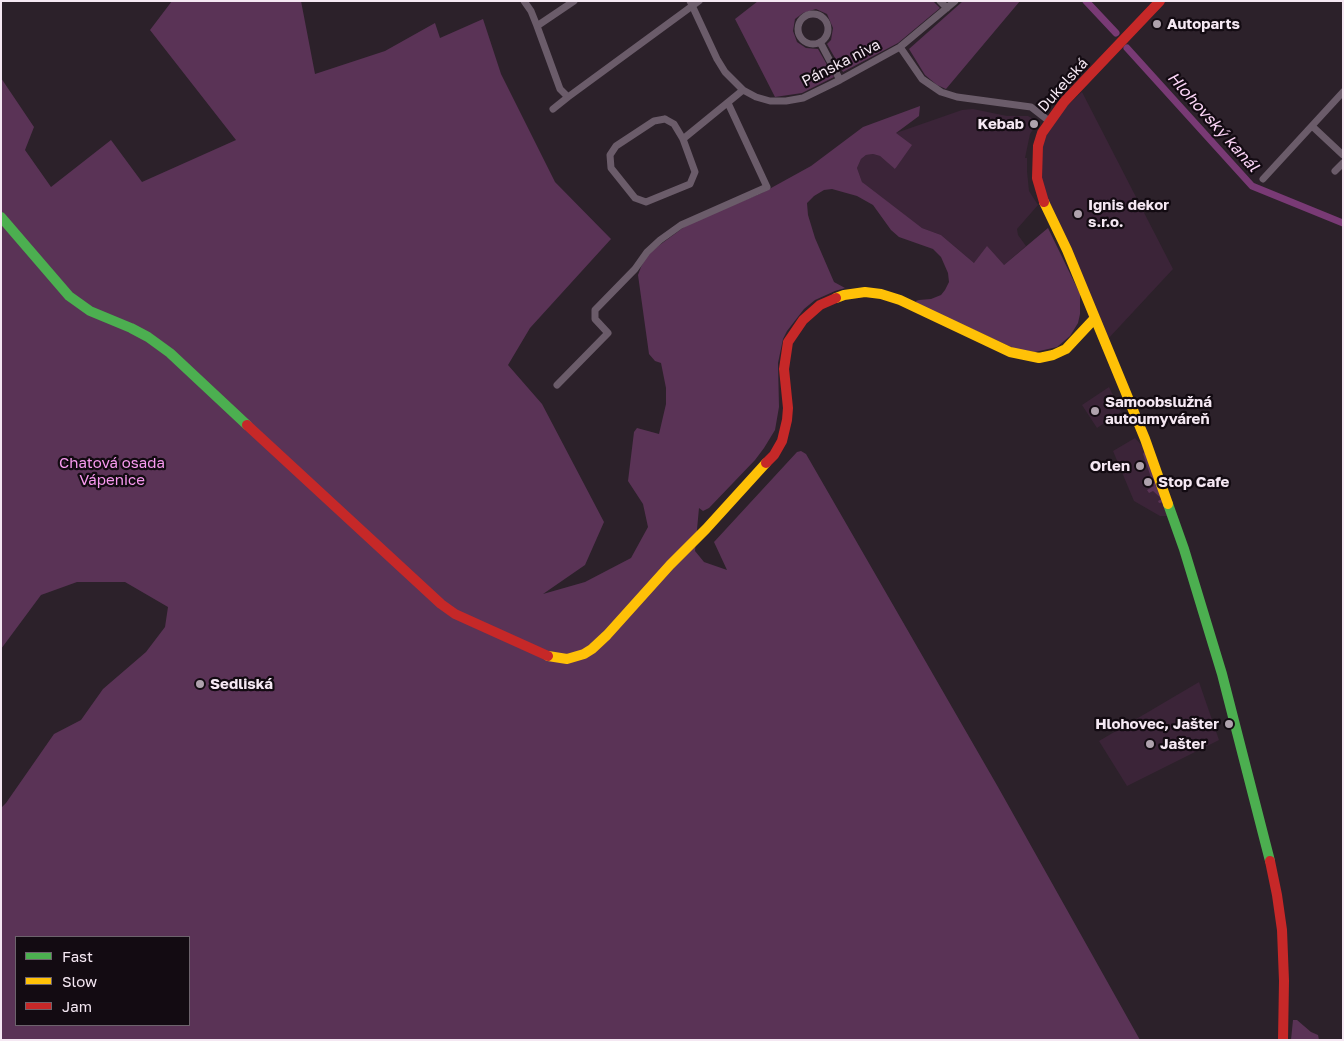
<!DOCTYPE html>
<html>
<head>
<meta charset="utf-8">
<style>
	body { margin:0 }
	#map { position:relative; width:1344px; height:1041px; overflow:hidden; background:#2c212a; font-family:"Golos Text",sans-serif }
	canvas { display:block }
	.frame { position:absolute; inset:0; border:2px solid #f5e8f3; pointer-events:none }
	.legend { position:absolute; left:15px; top:936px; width:175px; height:90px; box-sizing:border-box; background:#130b12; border:1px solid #6d636c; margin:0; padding:6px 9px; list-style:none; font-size:15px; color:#f5e8f3 }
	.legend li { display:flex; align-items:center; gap:10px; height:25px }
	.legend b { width:25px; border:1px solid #6d636c }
</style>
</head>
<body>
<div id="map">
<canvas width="1344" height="1041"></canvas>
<div class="frame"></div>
<ul class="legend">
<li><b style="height:6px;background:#4caf50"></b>Fast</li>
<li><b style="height:6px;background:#ffc107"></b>Slow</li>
<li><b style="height:6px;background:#c62828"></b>Jam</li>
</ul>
</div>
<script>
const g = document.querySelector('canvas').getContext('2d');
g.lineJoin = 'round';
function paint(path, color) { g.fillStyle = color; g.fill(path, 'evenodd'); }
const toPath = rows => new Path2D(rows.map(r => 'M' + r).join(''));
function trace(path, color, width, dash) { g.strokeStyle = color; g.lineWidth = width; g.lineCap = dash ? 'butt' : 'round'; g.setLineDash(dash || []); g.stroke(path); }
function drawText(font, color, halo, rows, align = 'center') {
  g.font = font + ' "Golos Text",sans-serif'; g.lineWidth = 4.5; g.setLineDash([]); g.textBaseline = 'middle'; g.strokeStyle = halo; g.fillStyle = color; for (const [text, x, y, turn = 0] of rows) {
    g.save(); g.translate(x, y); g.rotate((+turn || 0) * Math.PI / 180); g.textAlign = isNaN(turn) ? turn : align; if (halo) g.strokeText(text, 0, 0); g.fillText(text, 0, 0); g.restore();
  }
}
paint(toPath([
	[1082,92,1173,269,1107,340,1040,182,1043,144,1052,120],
	[973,109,1007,116,1028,116,1038,122,1030,134,1025,158,1027,158,1027,171,1029,191,1038,205,1017,229,1018,235,1026,246,1004,265,974,263,941,235,922,228,867,187,862,182,857,168,861,159,866,155,873,154,880,156,896,169,896,133,962,110],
	[1109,387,1121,412,1097,428,1082,405],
	[1135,438,1146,450,1168,516,1160,516,1134,501,1113,451],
	[1199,682,1219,740,1127,786,1099,741]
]), '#3b2438');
paint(toPath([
	[172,1,301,1,315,74,385,51,435,23,440,38,483,19,501,74,555,182,611,239,530,328,508,365,542,404,604,522,585,565,543,594,585,582,631,558,648,527,643,504,628,481,634,432,637,428,659,434,666,404,666,388,661,363,655,361,649,354,638,275,641,267,648,254,661,244,691,222,762,193,811,166,863,127,920,106,919,116,896,133,912,145,895,169,880,156,873,154,866,155,861,159,857,168,862,182,922,228,941,235,974,263,987,246,1004,265,1048,228,1080,294,1080,314,1078,323,1070,336,1057,347,1035,352,1020,351,917,304,916,301,919,300,931,299,941,295,945,290,949,282,948,273,941,257,933,249,899,237,891,230,873,205,857,196,832,189,824,190,814,196,807,203,808,215,815,238,834,282,845,288,835,291,815,300,804,309,787,331,783,339,778,363,779,407,775,430,764,448,755,460,709,508,703,511,699,508,695,551,704,562,727,570,714,542,797,452,801,451,806,454,998,787,1140,1040,1,1040,1,808,6,803,54,734,81,720,103,689,146,652,165,627,168,607,125,582,77,582,41,595,1,649,1,78,34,127,25,150,51,187,111,140,142,182,236,140,150,30],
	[16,937,189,937,189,1025,16,1025],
	[758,1,933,1,940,8,898,43,843,72,827,44,831,40,833,28,827,14,816,9,803,13,795,19,793,31,797,42,806,48,818,49,834,77,802,93,775,97,735,19],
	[963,1,1020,1,946,89,937,85,925,75,909,49],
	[1146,450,1165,501,1165,502,1159,503,1158,501,1162,499,1153,491,1149,493,1147,490,1154,486,1143,454],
	[1293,1020,1297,1020,1311,1032,1318,1035,1319,1040,1291,1040]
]), '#5a3356');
trace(toPath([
	[1086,1,1116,33],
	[1127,48,1252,186,1343,223]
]), '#793a75', 7);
trace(toPath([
	[524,1,531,11,537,26],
	[574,1,537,26,560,89,568,97,699,1],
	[690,1,717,59,725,72,743,90],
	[940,1,947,8],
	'798 29a15 15 0 1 1 30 0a15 15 0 1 1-30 0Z',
	[820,42,840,80],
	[900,47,922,79,941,92,957,97,1031,107,1049,121],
	[553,109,568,97],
	[665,119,674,124,683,139,695,172,690,184,646,202,635,198,611,168,610,155,616,146,654,121,665,119],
	[1312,126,1343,155],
	[683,139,743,90,756,97,770,101,786,101,803,98,840,80,900,47,955,1],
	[1335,171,1343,163],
	[1263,179,1343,92],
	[557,385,608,333,595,319,595,310,635,269,647,252,660,240,681,225,767,187,728,103]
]), '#6b5c6a', 7);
trace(toPath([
	[1,217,69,296,90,311,131,328,148,337,170,353,247,425],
	[1168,504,1184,549,1222,674,1270,861]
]), '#4caf50', 10);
trace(toPath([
	[1044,202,1067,250,1145,439,1168,504],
	[836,298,844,295,865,292,881,294,900,300,1010,352,1039,358,1053,355,1066,349,1095,318],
	[548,656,567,659,584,654,592,649,607,635,670,565,706,529,766,463]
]), '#ffc107', 10);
trace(toPath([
	[1044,202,1037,178,1038,146,1042,133,1064,102,1160,1],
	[247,425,441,604,455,614,548,656],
	[766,463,774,455,782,441,787,420,788,408,784,369,788,342,803,320,820,305,836,298],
	[1270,861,1277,895,1282,930,1284,981,1283,1040]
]), '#c62828', 10);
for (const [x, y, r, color] of [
	[1157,24,5,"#afa2ad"],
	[1034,124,5,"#afa2ad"],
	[1078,214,5,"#afa2ad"],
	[1095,411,5,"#afa2ad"],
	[1140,466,5,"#afa2ad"],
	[1148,482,5,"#afa2ad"],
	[200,684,5,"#afa2ad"],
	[1229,724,5,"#afa2ad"],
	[1150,744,5,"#afa2ad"]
]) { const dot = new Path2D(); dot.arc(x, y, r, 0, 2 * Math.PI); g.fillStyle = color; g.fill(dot); trace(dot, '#130b12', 2); }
drawText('bold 15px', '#f5e8f3', '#130b12', [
	["Autoparts",1167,24],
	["Kebab",1024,124,"right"],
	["Ignis dekor",1088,205],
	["s.r.o.",1088,222],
	["Samoobslužná",1105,402],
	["autoumyváreň",1105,419],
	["Orlen",1130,466,"right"],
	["Stop Cafe",1158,482],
	["Sedliská",210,684],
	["Hlohovec, Jašter",1219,724,"right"],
	["Jašter",1160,744]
], 'left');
drawText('15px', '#f5e8f3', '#130b12', [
	["Pánska niva",841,63,-27],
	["Dukelská",1063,85,-48]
]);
drawText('15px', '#f89aef', '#130b12', [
	["Chatová osada",112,463],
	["Vápenice",112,480]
]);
drawText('italic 16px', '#fdd6f8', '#130b12', [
	["Hlohovský kanál",1213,122,48]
]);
</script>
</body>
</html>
